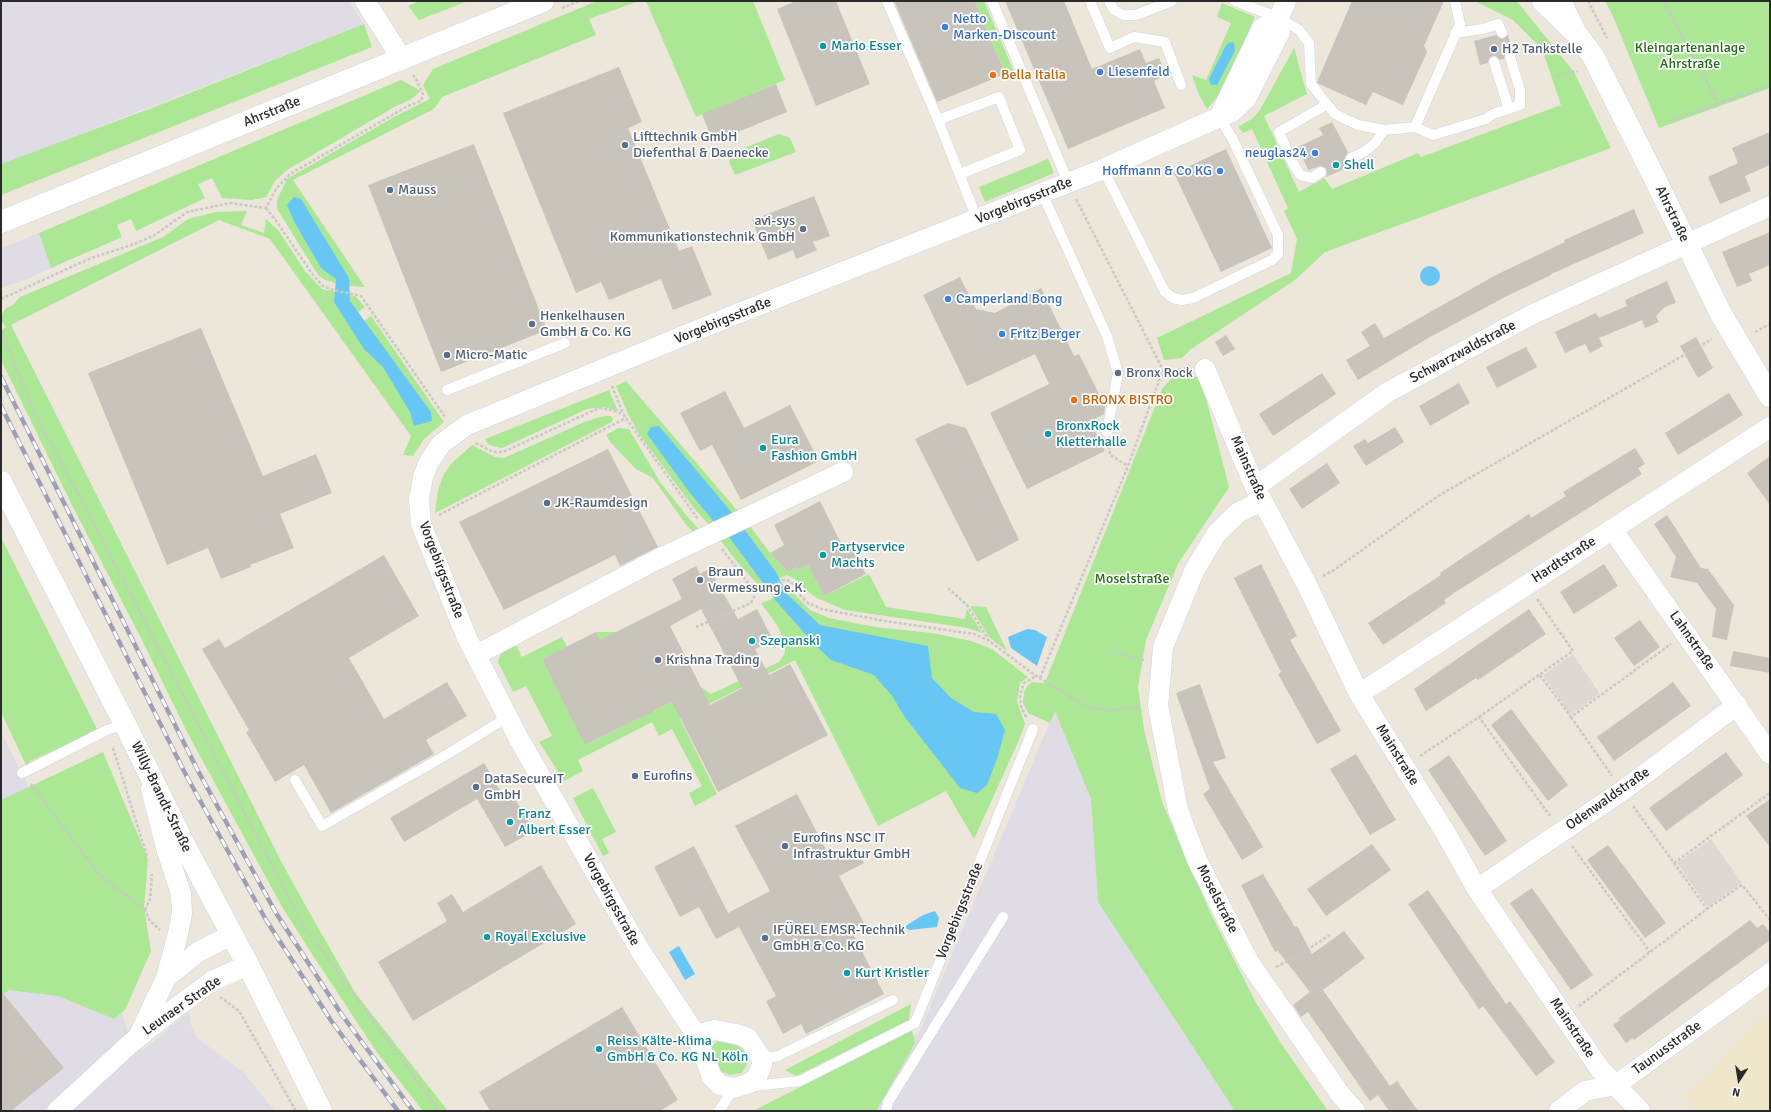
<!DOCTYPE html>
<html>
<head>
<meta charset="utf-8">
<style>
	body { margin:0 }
	#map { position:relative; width:1771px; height:1112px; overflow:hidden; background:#ede6db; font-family:Signika,sans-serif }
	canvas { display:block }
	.frame { position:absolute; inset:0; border:2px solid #2a2a2a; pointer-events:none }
	.north { position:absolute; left:1719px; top:1060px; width:40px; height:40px; -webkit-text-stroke:3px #fff; paint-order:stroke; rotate:192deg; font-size:11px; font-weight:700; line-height:16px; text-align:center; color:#2a2a2a }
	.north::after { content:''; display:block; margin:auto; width:14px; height:18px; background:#2a2a2a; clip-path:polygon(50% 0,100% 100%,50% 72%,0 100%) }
</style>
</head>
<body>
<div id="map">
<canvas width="1771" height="1112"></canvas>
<div class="frame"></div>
<div class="north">N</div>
</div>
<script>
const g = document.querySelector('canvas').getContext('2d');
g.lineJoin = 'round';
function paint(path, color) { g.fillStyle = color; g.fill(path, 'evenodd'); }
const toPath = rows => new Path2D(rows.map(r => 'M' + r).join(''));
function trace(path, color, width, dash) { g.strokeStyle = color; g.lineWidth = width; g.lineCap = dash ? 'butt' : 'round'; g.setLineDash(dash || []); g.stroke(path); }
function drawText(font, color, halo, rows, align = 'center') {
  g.font = font + ' Signika,sans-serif'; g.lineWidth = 3.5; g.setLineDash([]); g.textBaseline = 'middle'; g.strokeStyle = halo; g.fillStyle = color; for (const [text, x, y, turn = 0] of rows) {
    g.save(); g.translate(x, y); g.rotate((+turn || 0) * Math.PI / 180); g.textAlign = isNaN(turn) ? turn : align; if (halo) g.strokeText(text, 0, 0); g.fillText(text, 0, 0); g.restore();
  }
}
paint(toPath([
	[1,1,349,1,364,24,16,159,26,185,1,195],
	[39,233,51,268,28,279,1,288,1,248],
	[1055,710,1091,799,1098,902,1233,1108,1230,1111,777,1111,919,1033],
	[1,731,97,928,131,1043,142,1051,189,1012,191,1025,197,1038,243,1072,275,1111,1,1111]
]), '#dfdce5');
paint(toPath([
	[1770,1010,1770,1111,1698,1111,1684,1094,1712,1073,1756,1020]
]), '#f0e6c9');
paint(toPath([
	[419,1,468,1,419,20,408,6],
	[597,1,639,1,589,19,596,35,442,97,437,105,432,110,293,180,365,287,341,285,325,280,318,275,277,209,277,200,287,179,394,117,430,99,423,85,433,69],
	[646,1,753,1,785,80,696,117],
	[975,1,984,1,1014,72,1005,74],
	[1475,1,1515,1,1520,5,1574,72,1611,148,1325,252,1295,280,1191,349,1182,358,1164,360,1157,338,1291,273,1297,239,1284,211,1288,208,1252,129,1243,133,1238,127,1253,118,1260,110,1294,48,1307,94,1264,116,1299,192,1324,178,1332,189,1418,153,1421,157,1561,105,1542,49,1513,20],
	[1605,1,1770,1,1770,88,1659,128,1612,14],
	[1222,3,1255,17,1224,89,1207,109,1199,95,1192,75,1206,80,1231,23,1217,17],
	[364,24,372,47,1,195,1,164,152,108],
	[401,80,421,91,410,100,396,106,287,170,275,181,266,197,252,200,222,198,212,178,198,184,205,198,136,231,131,219,117,225,122,237,51,268,39,233],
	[779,134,790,138,796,152,735,175,729,162,732,153],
	[1048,159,1054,173,985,202,979,187],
	[247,211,241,225,264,233,266,219,279,231,305,271,322,289,355,296,365,307,358,312,364,321,371,316,444,422,424,439,413,456,403,455,411,436,270,239,219,220,11,325,283,865,308,910,356,994,448,1111,423,1111,376,1051,310,951,281,905,186,730,142,640,75,511,1,360,1,330,6,327,2,322,2,314,6,308,13,305,20,297,163,237,188,219,216,212],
	[1185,372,1201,379,1229,487,1178,564,1146,640,1138,687,1144,730,1162,802,1211,914,1255,1001,1282,1045,1328,1111,1230,1111,1233,1108,1098,902,1091,799,1055,711,1050,723,1028,713,1023,703,1024,692,1028,685,1032,682,1045,683,1162,389,1173,377],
	[626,381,736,509,739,511,709,525,693,507,639,434,628,414,616,386],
	[609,390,618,411,604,407,587,409,502,448,493,446,488,444,485,439],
	[605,416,611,416,613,419,612,422,435,513,438,490,444,474,451,464,472,445,495,457,504,458,580,424,596,418],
	[618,428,629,429,660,482,691,521,701,531,696,534,687,526,653,478,636,469,611,443,606,435],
	[750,526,770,553,788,572,796,567,798,570,808,565,824,596,869,574,886,607,965,619,967,609,982,633,968,628,845,610,817,598,807,591,795,579,787,575,760,587,738,563,721,541],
	[1,537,98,731,30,761,27,767,1,712],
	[789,584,797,597,810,610,829,618,875,627,932,633,971,641,992,649,1028,677,1020,683,1017,702,1025,724,1019,740,974,839,946,791,878,826,795,660,680,719,717,794,695,806,689,793,702,786,672,729,659,736,652,722,578,760,583,771,564,781,539,742,552,736,526,686,513,692,498,662,502,650,515,643,522,657,562,637,567,647,542,659,586,745,639,718,596,632,615,632,654,711,701,687,711,694,779,662,785,653,785,642,777,625,761,603,770,600],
	[970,606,986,607,1007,651,989,637],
	[103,752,148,859,144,908,151,951,125,1010,114,1019,58,996,9,990,1,996,1,800],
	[593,788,616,832,602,839,609,853,603,856,573,798],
	[911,1004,909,1020,796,1076,785,1070],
	[912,1030,915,1043,876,1111,753,1111],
	[717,1041,738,1046,745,1051,747,1064,742,1073,730,1075,720,1071,711,1048]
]), '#abe794');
paint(toPath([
	[1573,654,1600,694,1570,715,1543,675],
	[1711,839,1742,883,1708,907,1677,863]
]), '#ddd9d2');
paint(toPath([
	[1231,42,1234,43,1235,51,1217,85,1211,85,1209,79,1226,45],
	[294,197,301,199,349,278,350,301,431,412,432,421,414,426,410,412,383,367,364,349,334,302,336,279,321,268,295,223,287,205],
	'1420 276a10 10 0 1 1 20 0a10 10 0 1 1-20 0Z',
	[659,426,733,514,715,523,690,493,647,434,651,427],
	[744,529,776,572,788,595,820,625,928,646,932,678,951,698,974,712,996,714,1005,730,998,756,987,785,977,793,960,788,904,716,893,697,874,675,831,660,815,645,777,602,729,537],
	[1027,629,1035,630,1047,637,1037,666,1011,648,1008,637],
	[935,911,939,918,937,927,909,930,904,927,923,915],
	[679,946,695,974,685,980,669,952]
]), '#68c6f5');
paint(toPath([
	[796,1,836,1,870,84,816,106,777,9],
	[894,1,975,1,1005,74,937,102],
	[1005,1,1064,1,1092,69,1140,49,1146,63,1159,58,1166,75,1154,81,1165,108,1068,149],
	[1352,1,1444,1,1424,46,1427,52,1403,105,1373,92,1366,105,1319,84,1317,82],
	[1496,35,1502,39,1508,35,1512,51,1506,52,1504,59,1500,60,1496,56,1492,56,1489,58,1488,63,1480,65,1474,41],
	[619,67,642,122,628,128,679,251,692,246,712,295,673,310,661,279,609,300,601,282,576,293,503,113],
	[776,84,787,112,713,142,702,114],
	[1332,122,1348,152,1345,157,1345,161,1350,164,1355,164,1324,178,1327,175,1326,168,1320,166,1308,170,1298,147,1323,135,1319,128],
	[1770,132,1770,165,1745,176,1751,191,1720,204,1708,177,1738,163,1732,148],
	[474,144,547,330,441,372,368,185],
	[1226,149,1272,248,1221,272,1174,173],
	[814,196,830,236,813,242,817,250,796,259,793,250,768,260,752,220],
	[1634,209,1644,233,1551,274,1551,275,1507,296,1430,337,1358,380,1346,360,1370,346,1361,332,1375,323,1384,338,1496,275,1565,242,1564,240],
	[1770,232,1770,265,1749,274,1752,281,1737,287,1722,252],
	[960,277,976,309,995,313,1041,288,1074,356,1079,354,1105,406,1104,414,1090,421,1105,451,1027,489,990,413,1049,384,1035,354,967,386,923,295],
	[1667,281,1676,303,1665,307,1656,316,1659,322,1645,328,1642,320,1599,338,1603,346,1590,353,1585,344,1565,353,1555,332,1596,313,1599,318,1627,306,1625,300],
	[201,328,263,476,316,454,332,493,280,514,294,548,250,565,251,567,221,579,208,548,167,565,88,373],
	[1226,335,1235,349,1223,356,1215,342],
	[1696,337,1713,368,1698,378,1680,346],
	[1526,347,1537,367,1497,388,1486,367],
	[1322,373,1336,394,1273,436,1259,414],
	[1459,383,1470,403,1430,426,1419,406],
	[725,391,744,428,790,405,819,461,741,500,712,445,700,451,680,413],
	[1729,393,1743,415,1678,455,1665,433],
	[948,423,966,428,1019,540,977,562,915,439],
	[1395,427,1404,442,1366,466,1353,446,1365,439,1368,443],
	[1635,448,1645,464,1638,468,1642,474,1454,593,1444,600,1446,603,1383,645,1368,623,1441,575,1440,573,1465,556,1529,514,1531,518,1566,496,1563,492],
	[608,449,658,547,620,566,615,555,504,610,459,522],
	[1770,456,1770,505,1747,473],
	[1327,463,1340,483,1302,509,1289,489],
	[820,501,842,545,849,542,866,574,824,596,808,565,798,570,796,567,788,572,770,553,784,545,774,525],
	[1667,515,1701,568,1708,569,1734,605,1727,640,1712,637,1716,609,1697,583,1670,577,1676,557,1654,524],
	[384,555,419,616,349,658,384,719,447,682,467,716,426,740,434,754,331,813,304,765,275,782,246,732,249,730,202,649,219,639,225,648],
	[1261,564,1297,636,1290,640,1341,731,1317,744,1278,674,1281,672,1234,578],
	[1604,564,1618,586,1574,614,1560,592],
	[696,566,700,574,707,570,712,579,714,577,738,619,757,609,773,640,755,649,769,675,790,664,828,735,718,792,672,702,585,745,542,659,596,632,600,640,682,599,672,579],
	[701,609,742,688,710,705,670,626],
	[1529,609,1546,634,1478,680,1476,678,1426,711,1414,689],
	[1640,620,1660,647,1634,666,1614,638],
	[1733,651,1770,658,1770,673,1730,666],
	[1673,682,1691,706,1614,761,1597,737],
	[1200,684,1226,758,1213,762,1263,847,1242,860,1203,794,1210,789,1176,693],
	[1511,709,1568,785,1548,801,1491,725],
	[1726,752,1743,775,1666,831,1649,808],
	[1356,754,1396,820,1370,835,1330,769],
	[1449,755,1507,841,1485,856,1428,770],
	[484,763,506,801,514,797,534,831,505,847,477,799,404,842,390,818],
	[797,794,831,859,855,847,864,863,839,876,864,923,851,930,884,994,806,1034,801,1024,783,1034,766,1001,776,996,739,927,716,939,699,907,680,917,654,867,694,846,728,913,770,891,735,826],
	[1770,799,1770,847,1746,816],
	[1372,844,1391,870,1326,916,1307,889],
	[1608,845,1666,923,1645,938,1587,860],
	[541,865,576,924,413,1021,378,962,447,921,437,903,452,894,463,912],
	[1263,874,1295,927,1297,926,1312,954,1344,931,1365,958,1323,990,1390,1086,1397,1081,1418,1111,1389,1111,1378,1095,1370,1101,1308,1012,1301,1017,1293,1005,1310,992,1278,951,1275,952,1241,885],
	[1532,888,1593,975,1571,990,1510,903],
	[1428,890,1506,1004,1510,1001,1555,1062,1536,1076,1483,1006,1479,1009,1408,904],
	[1750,920,1757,928,1763,924,1770,932,1770,940,1634,1040,1633,1038,1626,1043,1613,1025,1620,1020,1618,1019],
	[1,991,64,1068,11,1111,1,1111],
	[622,1007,678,1100,660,1111,490,1111,479,1092]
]), '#c8c3bb');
const service = toPath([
	[887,1,938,120,977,219],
	[992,1,1068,182],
	[1090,1,1110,48,1134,37,1165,42,1181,85],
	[1109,1,1114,10,1123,15,1136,15,1172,1],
	[1235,1,1279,18,1299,30,1309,43,1311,84,1335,114,1358,125,1384,130,1415,127,1460,24,1455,1],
	[1455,33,1483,29,1498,24,1502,33],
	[1494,62,1509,109],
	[938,120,999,97,1020,150,960,174],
	[1415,127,1433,135,1486,119,1493,114,1520,105,1520,90,1510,57],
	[1351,158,1364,152,1375,143,1384,130],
	[1103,169,1165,292,1173,298,1182,300,1193,298,1272,260,1278,254,1278,235,1232,138,1219,117],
	[1321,172,1312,178,1300,175,1291,160,1279,132,1326,105],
	[1042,193,1107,336,1118,373,1107,432],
	[447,390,565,343],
	[22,773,107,730,125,724],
	[295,780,322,826,446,755,508,717],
	[762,1059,778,1056,893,1000],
	[719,1111,734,1088,800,1081,915,1023,1033,729],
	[886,1111,888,1102,1003,917]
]);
const minor = toPath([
	[365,1,402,59],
	[1219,117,1262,28,1279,18],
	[1205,369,1255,487,1307,585,1359,694,1445,832,1477,889,1600,1069,1640,1111],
	[1255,487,1388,392,1531,315,1770,206],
	[1262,501,1239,512,1217,533,1195,569,1163,647,1158,706,1178,810,1197,860,1249,962,1340,1094,1355,1111],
	[1612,529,1770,754],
	[476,655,654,561,843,472],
	[1359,694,1770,427],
	[1477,889,1622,791,1737,705],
	[166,978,198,952,231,935],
	[696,1035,712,1077,720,1085,734,1088,750,1083,757,1077,762,1065,762,1059,748,1038,736,1034,715,1030,696,1035,641,952,519,739,467,638,421,524,419,499,423,477,429,462,441,444,467,425,734,315,1103,169,1233,111,1246,99,1280,32,1279,18,1286,1],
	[138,1037,166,978,178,934,182,913,181,894,167,851,151,789],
	[57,1111,131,1043,170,1012,212,981,248,965],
	[1559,1111,1585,1091,1616,1085,1770,973]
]);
const tertiary = toPath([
	[1543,1,1575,32,1593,56,1654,177,1721,314,1770,396]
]);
const secondary = toPath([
	[1560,1,1575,32],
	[1,222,543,1],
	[1,482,125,724,187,850,248,965,321,1111]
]);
trace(service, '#d0d3e4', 11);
trace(minor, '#d0d3e4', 21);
trace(tertiary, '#d0d3e4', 23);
trace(secondary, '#d0d3e4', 23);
trace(toPath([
	[1588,1,1607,38],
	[1663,1,1719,104],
	[562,8,579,1],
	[1557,76,1578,71],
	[1671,120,1770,85],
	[266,208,277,222,313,275,323,286,333,290,361,296,445,417],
	[1,299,91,258,132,245,155,235,187,212,230,203,266,208,276,189,290,174,408,106,421,101,423,94,416,79,413,75],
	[1,331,35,414,85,507,301,921,439,1111],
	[1755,332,1770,324],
	[1163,370,1186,369],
	[612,386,623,413],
	[476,443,493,452,503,452,599,408,612,410,623,414,698,519],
	[1109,446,1110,455,1128,466],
	[439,515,626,418],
	[722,549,756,593],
	[1323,576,1334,570,1438,496,1712,339],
	[948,588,967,605,988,639],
	[696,627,751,603,756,593,783,580,787,580,791,582,800,595,808,603,822,609,885,621,974,634,988,640,1036,676,1088,707,1107,710,1139,707],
	[1110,647,1125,656,1144,660],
	[1540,675,1571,717,1671,644],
	[1040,678,1128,466,1163,370,1076,199],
	[1026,717,1021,706,1020,695,1024,683,1036,676],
	[1479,717,1573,651,1537,599],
	[1571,717,1612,776],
	[113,748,147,856],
	[1420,756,1479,717,1550,816],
	[31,784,100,875,145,910,150,921,160,930],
	[1633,806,1707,909],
	[1572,846,1650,952],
	[1674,863,1770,793],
	[145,910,150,899,152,874],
	[1276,967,1296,957,1330,935],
	[220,997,239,1011,296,1111],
	[1579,1006,1707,909,1742,885,1770,920]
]), '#c8c8c8', 2.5, [3, 2]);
trace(service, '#fff', 10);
trace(minor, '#fff', 20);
trace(tertiary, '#fff', 22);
trace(secondary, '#fff', 22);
const rail = toPath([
	[1,377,197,769,276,913,342,1015,413,1111],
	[1,406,186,775,266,920,332,1022,398,1111]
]);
trace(rail, '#9d9fb5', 4.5);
trace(rail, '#fff', 3, [9]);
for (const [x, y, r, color] of [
	[945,27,4,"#3f7fe0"],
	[823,46,4,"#0f9aa8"],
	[1494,49,4,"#5c6f8a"],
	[1100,72,4,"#3f7fe0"],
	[993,75,4,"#e8710a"],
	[625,145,4,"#5c6f8a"],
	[1315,153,4,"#3f7fe0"],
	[1336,165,4,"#0f9aa8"],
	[1220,171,4,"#3f7fe0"],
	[390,190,4,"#5c6f8a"],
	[803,229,4,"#5c6f8a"],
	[948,299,4,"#3f7fe0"],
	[532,324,4,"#5c6f8a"],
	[1002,334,4,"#3f7fe0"],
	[447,355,4,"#5c6f8a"],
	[1118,373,4,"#5c6f8a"],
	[1074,400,4,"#e8710a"],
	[1048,434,4,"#0f9aa8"],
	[763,448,4,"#0f9aa8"],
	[547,503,4,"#5c6f8a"],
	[823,555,4,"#0f9aa8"],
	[700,580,4,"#5c6f8a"],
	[752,641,4,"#0f9aa8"],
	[658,660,4,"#5c6f8a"],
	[635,776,4,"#5c6f8a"],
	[476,787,4,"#5c6f8a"],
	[510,822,4,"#0f9aa8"],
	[785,846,4,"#5c6f8a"],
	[487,937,4,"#0f9aa8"],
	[765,938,4,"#5c6f8a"],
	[847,973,4,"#0f9aa8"],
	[599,1049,4,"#0f9aa8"]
]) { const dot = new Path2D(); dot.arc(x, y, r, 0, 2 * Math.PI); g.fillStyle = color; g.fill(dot); trace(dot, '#fff', 1.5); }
drawText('14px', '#366cbe', '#fff', [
	["Netto",953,19],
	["Marken-Discount",953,35],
	["Liesenfeld",1108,72],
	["neuglas24",1307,153,"right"],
	["Hoffmann & Co KG",1212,171,"right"],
	["Camperland Bong",956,299],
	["Fritz Berger",1010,334]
], 'left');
drawText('14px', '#0d838f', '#fff', [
	["Mario Esser",831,46],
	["Shell",1344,165],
	["BronxRock",1056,426],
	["Kletterhalle",1056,442],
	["Eura",771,440],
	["Fashion GmbH",771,456],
	["Partyservice",831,547],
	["Machts",831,563],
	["Szepanski",760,641],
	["Franz",518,814],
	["Albert Esser",518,830],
	["Royal Exclusive",495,937],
	["Kurt Kristler",855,973],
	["Reiss Kälte-Klima",607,1041],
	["GmbH & Co. KG NL Köln",607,1057]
], 'left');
drawText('14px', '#226b16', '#fff', [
	["Kleingartenanlage",1690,48],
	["Ahrstraße",1690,64],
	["Moselstraße",1132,579]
]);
drawText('14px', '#4e5e75', '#fff', [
	["H2 Tankstelle",1502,49],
	["Lifttechnik GmbH",633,137],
	["Diefenthal & Daenecke",633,153],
	["Mauss",398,190],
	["avi-sys",795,221,"right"],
	["Kommunikationstechnik GmbH",795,237,"right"],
	["Henkelhausen",540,316],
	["GmbH & Co. KG",540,332],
	["Micro-Matic",455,355],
	["Bronx Rock",1126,373],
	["JK-Raumdesign",555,503],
	["Braun",708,572],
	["Vermessung e.K.",708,588],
	["Krishna Trading",666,660],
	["Eurofins",643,776],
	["DataSecureIT",484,779],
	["GmbH",484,795],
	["Eurofins NSC IT",793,838],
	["Infrastruktur GmbH",793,854],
	["IFÜREL EMSR-Technik",773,930],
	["GmbH & Co. KG",773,946]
], 'left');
drawText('14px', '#c56008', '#fff', [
	["Bella Italia",1001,75],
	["BRONX BISTRO",1082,400]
], 'left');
drawText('14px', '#2a2a2a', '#fff', [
	["Ahrstraße",272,112,-22],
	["Vorgebirgsstraße",1024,201,-22],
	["Ahrstraße",1672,214,64],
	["Vorgebirgsstraße",723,321,-22],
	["Schwarzwaldstraße",1463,352,-28],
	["Mainstraße",1248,468,66],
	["Hardtstraße",1564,560,-33],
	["Vorgebirgsstraße",441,570,69],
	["Lahnstraße",1692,641,55],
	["Mainstraße",1397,755,58],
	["Willy-Brandt-Straße",161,797,64],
	["Odenwaldstraße",1608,799,-35],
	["Moselstraße",1217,899,63],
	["Vorgebirgsstraße",611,900,61],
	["Vorgebirgsstraße",960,911,-68],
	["Leunaer Straße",182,1006,-35],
	["Mainstraße",1572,1028,56],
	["Taunusstraße",1667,1048,-36]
]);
</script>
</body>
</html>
